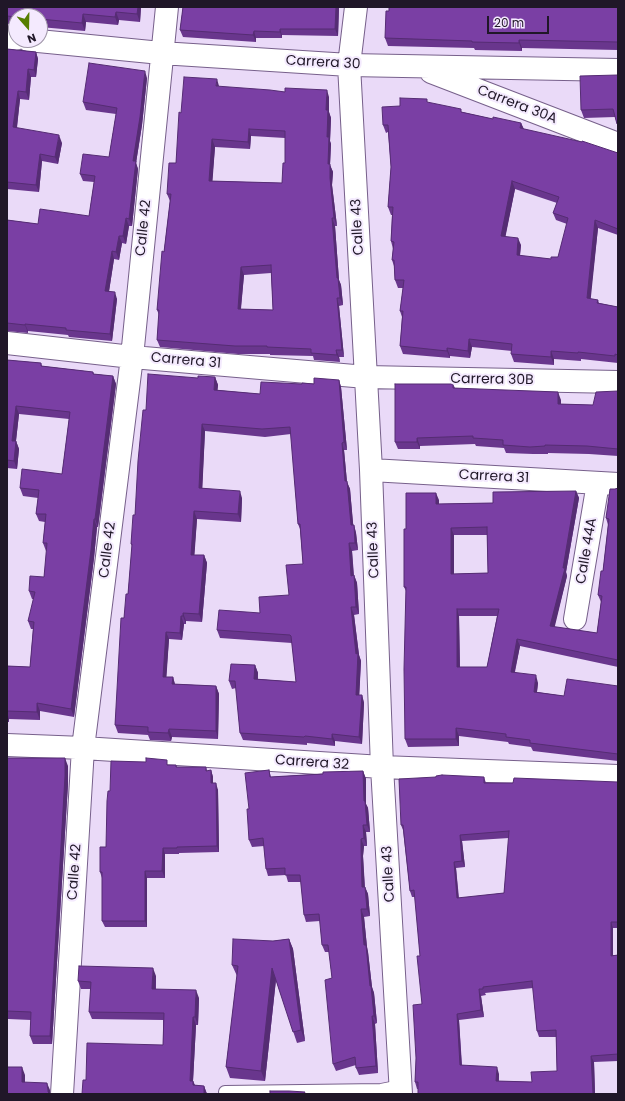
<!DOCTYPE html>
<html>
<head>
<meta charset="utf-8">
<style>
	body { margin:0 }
	#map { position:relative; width:625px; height:1101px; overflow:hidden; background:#eadaf8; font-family:Poppins,sans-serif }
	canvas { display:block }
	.frame { position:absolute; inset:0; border:8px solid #201728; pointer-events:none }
	.north { position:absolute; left:8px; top:8px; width:40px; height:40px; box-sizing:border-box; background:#f4eafe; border:1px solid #9f96a8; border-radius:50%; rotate:160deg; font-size:11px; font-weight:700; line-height:16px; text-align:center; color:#201728 }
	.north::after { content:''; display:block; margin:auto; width:14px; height:18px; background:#567e00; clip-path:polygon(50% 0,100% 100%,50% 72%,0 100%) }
	.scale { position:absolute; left:487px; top:16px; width:62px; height:18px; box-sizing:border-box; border:2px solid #201728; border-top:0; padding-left:5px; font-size:12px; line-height:14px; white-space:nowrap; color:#201728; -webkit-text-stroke:3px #f4eafe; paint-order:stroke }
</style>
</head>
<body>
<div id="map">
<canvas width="625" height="1101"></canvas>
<div class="frame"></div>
<div class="north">N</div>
<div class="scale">20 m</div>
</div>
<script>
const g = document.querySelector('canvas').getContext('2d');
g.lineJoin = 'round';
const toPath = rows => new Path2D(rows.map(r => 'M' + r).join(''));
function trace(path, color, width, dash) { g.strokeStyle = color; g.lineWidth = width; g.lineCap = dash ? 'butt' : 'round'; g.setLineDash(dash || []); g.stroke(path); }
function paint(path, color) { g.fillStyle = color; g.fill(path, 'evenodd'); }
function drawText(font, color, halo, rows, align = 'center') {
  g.font = font + ' Poppins,sans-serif'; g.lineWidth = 4; g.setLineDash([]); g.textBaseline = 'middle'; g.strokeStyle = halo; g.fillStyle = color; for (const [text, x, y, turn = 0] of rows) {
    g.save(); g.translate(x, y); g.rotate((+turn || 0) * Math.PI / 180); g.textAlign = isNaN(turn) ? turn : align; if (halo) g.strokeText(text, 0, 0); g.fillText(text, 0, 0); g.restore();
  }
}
const service = toPath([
	[225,1092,381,1090,401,1086]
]);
const minor = toPath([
	[356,7,349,65,371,470,382,767,401,1094],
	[7,38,16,39],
	[28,40,161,53,349,65,618,70],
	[431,72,618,144],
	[7,343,132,357,366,377,618,382],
	[371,470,618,484],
	[575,619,598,483],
	[7,745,83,748,382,767,618,776],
	[62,1094,83,748,132,357,167,7]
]);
trace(service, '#77608b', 14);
trace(minor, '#77608b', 24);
trace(service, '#fff', 12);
trace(minor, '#fff', 22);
paint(toPath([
	[7,7,141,7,140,22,119,20,118,25,86,22,85,31,40,27,40,16,16,16,16,24,7,24],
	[183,7,339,7,338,36,282,35,282,38,256,38,256,42,183,37,180,30],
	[618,7,618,50,522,48,522,51,475,50,474,48,388,46,385,38,389,11],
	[7,49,36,52,38,59,36,77,31,77,29,100,20,99,17,128,62,143,58,164,42,161,39,192,7,189],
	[618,75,618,127,615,117,584,118,581,110],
	[147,78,142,125,136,163,138,169,132,226,129,226,126,244,122,243,119,260,114,259,109,291,117,299,112,341,69,337,68,335,28,331,28,333,7,331,7,220,38,224,89,216,94,182,83,181,80,174,109,157,116,114,86,110,83,102],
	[219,87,285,92,329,97,329,112,331,118,330,141,331,144,330,165,333,172,332,185,337,226,335,226,339,280,341,285,343,305,339,306,344,357,339,357,340,362,314,360,313,356,270,355,270,354,238,354,160,347,157,340,159,315,157,310,170,201,167,194,176,163,181,113],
	[251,136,285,138,285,163,282,183,212,181,215,147,250,149],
	[271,273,273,310,241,309,244,275],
	[429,103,462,112,493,119,521,123,524,129,618,153,618,235,598,228,590,299,598,300,599,303,618,307,618,363,581,359,581,361,554,359,554,365,514,362,511,354,512,351,472,347,470,358,450,356,450,358,403,354,400,346,402,317,400,311,403,288,398,288,395,280,394,266,392,260,393,249,391,241,392,215,391,215,388,207,391,167,388,132,386,133,383,125,400,106],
	[515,189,557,203,553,213,556,220,567,224,558,257,551,259,520,256,521,245,505,237],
	[7,360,41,363,42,366,93,372,94,374,113,376,116,384,98,527,97,527,94,558,74,717,40,711,40,720,9,719,9,722,7,722,7,666,30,667,33,629,31,629,28,621,34,599,32,599,29,591,44,577,47,551,46,551,43,543,45,522,39,521,36,514,38,498,23,496,20,488,62,474,69,419,19,414,16,441,19,449,17,469,7,468],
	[215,377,218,385,217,390,260,394,302,384,314,384,339,380,341,387,347,450,344,450,347,482,350,489,353,525,354,525,356,533,358,550,352,551,354,575,357,583,359,614,354,615,359,655,361,661,359,695,362,695,364,703,362,744,335,741,335,746,307,743,307,745,243,740,240,733,236,688,232,689,229,681,255,665,258,673,258,679,296,682,292,643,220,638,217,630,260,613,289,595,303,564,300,529,298,524,291,434,265,437,205,431,202,488,242,498,241,522,197,519,194,555,204,555,207,563,202,622,186,621,186,624,184,624,182,640,169,639,166,677,173,677,175,684,216,686,219,694,218,739,172,737,171,741,150,740,148,735,118,733,115,725,124,618,128,594,132,546,131,544,135,515,146,410,198,378],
	[453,384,455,388,561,400,561,404,593,405,618,391,618,456,589,454,548,453,548,454,533,454,506,453,504,448,476,446,475,444,420,446,420,449,398,449,395,442],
	[618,488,618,667,520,646,515,672,538,683,537,692,564,696,618,686,618,761,533,751,531,747,509,744,508,742,459,736,459,746,408,747,405,739,406,591,404,587,406,529,439,500,439,504,493,503,576,491,579,498,566,572,567,576,554,627,597,633,601,602,598,595,603,571,608,525,606,518,615,489],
	[454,535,487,535,488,573,454,574],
	[459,616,497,616,487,667,460,667],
	[7,758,68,766,68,784,52,1044,33,1044,30,1036,31,1020,8,1019,7,1015],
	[169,765,176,765,177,767,206,767,207,771,211,770,213,777,213,783,218,790,219,852,179,853,179,854,165,854,165,878,147,878,147,927,105,927,102,921,102,878,100,872,106,847,110,791],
	[269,770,271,777,363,771,366,779,366,804,368,808,370,832,366,832,367,846,364,846,363,856,365,887,368,894,370,916,364,917,367,947,368,952,372,987,374,993,377,1023,375,1024,378,1073,359,1075,356,1068,356,1065,336,1071,333,1064,332,978,329,952,325,952,322,945,320,921,306,922,304,915,301,882,288,882,286,875,268,876,266,869,264,846,252,847,249,840,249,809],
	[436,777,484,777,486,783,618,782,618,928,613,928,613,955,618,955,618,1061,594,1062,595,1094,418,1094,418,1089,417,1089,415,1082,422,1004,420,956,415,897,412,897,410,891,403,830,401,825],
	[509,838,504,893,459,898,456,868,465,867,462,841],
	[533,988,537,1031,539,1037,556,1037,557,1071,532,1082,499,1081,499,1074,462,1065,459,1020,484,1017,481,996,486,995,485,993],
	[289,939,293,949,305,1041,297,1043,276,980,265,1081,230,1078,226,1067,237,976,232,965,273,941],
	[156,976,156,989,199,998,198,1025,196,1025,193,1081,195,1085,204,1086,207,1094,82,1094,86,1080,163,1045,163,1020,92,1019,89,1012,91,989,81,989,78,981]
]), '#69368d');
paint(toPath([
	[138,7,141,7,140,22,137,14],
	[336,7,339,7,338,36,335,29],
	[116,12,119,20,118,25,115,17],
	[83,14,86,22,85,31,82,23],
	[280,29,282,35,282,38,280,32],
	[254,31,256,38,256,42,253,35],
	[519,40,522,48,522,51,519,43],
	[36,52,38,59,36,77,34,70],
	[28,69,31,77,29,100,26,92],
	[145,71,147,78,142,125,136,163,138,169,132,226,129,219,133,161],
	[217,79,219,86,216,86],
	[327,90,329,97,329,112,331,118,330,141,331,144,330,165,333,172,332,185,337,226,334,218,328,164,326,110],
	[18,91,20,99,16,134,13,127],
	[521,123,524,130,520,128],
	[249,129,251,136,250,149,248,142],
	[59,135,62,143,58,164,55,157],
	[212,139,215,147,212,188,209,181],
	[40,154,42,161,39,192,36,185],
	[512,181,515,189,504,244,501,236],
	[126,218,129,226,126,244,123,236],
	[332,218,335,226,339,280,341,285,343,305,340,298,337,278],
	[595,220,598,228,590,306,587,298],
	[119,236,122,243,119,260,116,252],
	[518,238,521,245,519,263,517,255],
	[112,251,114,259,108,298,105,291],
	[241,267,244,275,240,316,238,309],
	[115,292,117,299,112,341,110,334],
	[337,298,339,306,344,357,342,350],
	[25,324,28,331,28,333,25,325],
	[469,339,472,347,470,358,468,351],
	[447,348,450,356,450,358,447,351],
	[336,350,339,357,340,362,337,355],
	[551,351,554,359,554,365,551,357],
	[113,376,116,384,98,527,95,519],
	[215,377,218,385,217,398,214,390],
	[339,380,341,387,347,450,344,442],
	[558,392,561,400,561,411,558,404],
	[16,406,19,414,15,449,12,441],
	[202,424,205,431,202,496,199,488],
	[417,438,420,446,420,449,417,442],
	[16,441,19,449,17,469,14,461],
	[342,443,344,450,347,482,350,489,354,533,351,525,345,481],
	[240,491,242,498,241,522,238,514],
	[576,491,579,498,566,572,567,576,553,634,550,626,563,568],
	[436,493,439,500,439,512,436,504],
	[194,511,197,519,194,562,191,555],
	[94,519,97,527,94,558,74,717,71,709],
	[354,525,356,533,358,550,355,543],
	[451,528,454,535,454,581,451,574],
	[349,543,352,551,354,583,351,576],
	[204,555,207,563,202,622,199,614],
	[354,575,357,583,359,614,356,607],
	[351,607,354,615,359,655,361,661,359,702,356,695,356,654],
	[457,609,459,616,460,674,457,667],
	[183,613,186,621,186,624,183,616],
	[181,616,184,624,182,640,180,633],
	[166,632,169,639,166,684,163,677],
	[517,639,520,646,513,679,511,672],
	[255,665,258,673,257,687,254,679],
	[536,675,538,683,536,699,534,692],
	[173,677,175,685,172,684],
	[216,686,219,694,218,739,216,731],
	[362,695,364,703,362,744,359,737],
	[37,703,40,711,40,720,37,712],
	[7,712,9,719,9,722,7,716],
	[456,728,459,736,459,746,456,739],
	[169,729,172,737,171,741,168,733],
	[332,734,335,741,335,746,332,739],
	[65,758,68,766,68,784,52,1044,50,1036],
	[211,770,213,777,213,790,211,783],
	[363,771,366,779,366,804,368,808,370,832,367,825,364,801],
	[216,783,218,790,219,852,217,846],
	[363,825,366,832,367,846,364,838],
	[460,835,462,841,465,867,462,861],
	[361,839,364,846,363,856,365,894,362,887,361,849],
	[163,848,165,854,165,878,162,871],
	[454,862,456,868,459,904,457,898],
	[145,871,147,878,147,927,145,921],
	[365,887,368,894,370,916,367,909],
	[361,909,364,917,367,947,368,952,372,987,374,993,377,1023,374,1016,370,986,364,945],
	[611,922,613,928,613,962,611,956],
	[289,939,293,949,305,1041,301,1030],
	[153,968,156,976,155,997,152,989],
	[272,968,276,979,265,1081,261,1071],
	[479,989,481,996,484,1017,481,1010],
	[196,990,199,998,198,1025,195,1017],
	[457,1014,459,1020,462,1071,460,1065],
	[372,1016,375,1024,378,1073,376,1066],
	[193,1017,196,1025,193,1081,196,1089,190,1081],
	[591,1056,594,1062,595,1094,593,1094],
	[22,1067,25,1075,25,1089,22,1082],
	[497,1067,499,1074,498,1087,496,1081],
	[47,1083,50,1090,50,1094,48,1092],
	[204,1086,207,1094,204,1094]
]), '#552c73');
const building = toPath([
	[7,7,138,7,137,14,116,12,115,17,83,14,82,23,40,19,40,16,16,16,16,17,7,16,7,7],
	[183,7,336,7,335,29,280,29,280,32,254,31,253,35,180,30,183,7],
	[389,7,618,7,618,42,519,40,519,43,472,42,472,41,385,38,386,11,389,11,389,7],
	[7,49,36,52,34,70,28,69,26,92,18,91,13,127,59,135,55,157,40,154,36,185,7,182,7,49],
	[89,63,145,71,140,117,133,161,136,161,129,219,126,218,123,236,119,236,116,252,112,251,105,291,115,292,110,334,66,330,66,328,25,324,25,325,7,323,7,220,38,224,40,209,89,216,95,176,80,174,83,154,109,157,117,108,83,102,89,63],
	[618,75,618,124,617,124,613,109,581,110,580,76,618,75],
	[184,77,217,79,216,86,270,90,285,92,285,88,327,90,326,110,328,110,327,137,329,137,328,164,330,164,330,178,334,218,332,218,337,278,338,278,340,298,337,298,342,350,336,350,337,355,311,353,311,349,267,347,267,346,235,346,157,340,159,310,157,310,162,251,164,252,171,194,167,194,169,163,176,163,179,112,181,113,184,77],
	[249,129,285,131,285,163,283,163,282,183,209,181,212,139,248,142,249,129],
	[271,265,273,310,238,309,241,267,271,265],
	[400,98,427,99,427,102,461,109,461,112,493,119,493,117,521,123,520,128,582,142,582,141,618,153,618,229,595,220,587,298,598,300,597,303,618,307,618,355,615,354,615,356,578,352,578,353,551,351,551,357,511,354,512,344,469,339,468,351,447,348,447,351,400,346,403,311,400,311,404,280,395,280,394,260,392,260,394,242,391,241,393,207,388,207,391,167,388,125,383,125,382,107,400,106,400,98],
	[512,181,559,197,553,213,568,218,558,257,551,257,551,259,517,255,518,238,501,236,512,181],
	[7,360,41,363,41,366,93,372,93,374,113,376,95,519,94,519,91,550,71,709,37,703,37,712,7,711,7,666,30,667,34,622,28,621,35,592,29,591,30,576,44,577,47,543,43,543,46,514,36,514,39,490,20,488,22,469,62,474,70,412,16,406,12,441,16,441,14,461,7,460,7,360],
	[148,374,198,378,198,376,215,377,214,390,260,394,261,382,302,384,302,383,314,384,314,378,339,380,344,442,342,443,345,481,347,481,351,525,354,525,355,543,349,543,351,576,354,575,356,607,351,607,356,654,358,653,356,695,362,695,359,737,332,734,332,739,305,736,304,737,240,733,235,681,229,681,231,664,255,665,254,679,296,682,291,636,290,635,217,630,219,610,260,613,259,597,289,595,286,565,303,564,300,524,298,524,290,427,262,429,202,424,199,488,240,491,238,514,194,511,191,555,204,555,199,614,183,613,183,616,181,616,180,633,166,632,163,677,173,677,172,684,216,686,216,731,169,729,168,733,148,732,148,727,115,725,121,618,124,618,126,594,128,594,132,544,131,544,133,515,135,515,138,461,143,410,146,410,148,374],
	[395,384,453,384,453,388,558,392,558,404,593,405,596,392,618,391,618,449,587,446,545,445,545,446,530,447,503,445,503,440,473,438,473,436,417,438,417,442,395,442,395,384],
	[618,488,618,660,517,639,511,672,536,675,534,692,564,696,567,679,618,686,618,754,530,743,530,740,506,737,506,734,456,728,456,739,405,739,404,669,406,587,404,587,404,529,406,529,406,493,436,493,436,504,493,503,493,492,576,491,563,568,565,568,550,626,597,633,602,596,598,595,601,571,603,571,609,519,606,518,610,489,615,489,618,488],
	[487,527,488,573,451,574,451,528,487,527],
	[457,609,499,609,487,667,457,667,457,609],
	[7,758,65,758,65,776,50,1036,30,1036,31,1012,7,1011,7,758],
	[146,758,167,760,167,765,176,765,176,767,206,767,206,771,211,770,211,783,216,783,217,846,177,847,177,848,163,848,162,871,145,871,145,921,102,921,102,872,100,872,100,847,106,847,107,801,108,791,110,791,111,761,146,762,146,758],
	[269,770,270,777,323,774,323,772,363,771,364,801,365,801,367,825,363,825,364,838,361,839,361,849,362,887,365,887,367,909,361,909,364,945,366,945,370,986,371,986,374,1016,372,1016,376,1066,356,1068,355,1057,333,1064,325,980,332,978,328,945,322,945,319,914,304,915,300,875,285,875,285,868,266,869,263,838,249,840,247,809,249,809,245,773,269,770],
	[442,775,484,777,484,783,513,783,514,778,618,782,618,922,611,922,611,956,618,955,618,1054,591,1056,593,1094,418,1094,418,1082,415,1082,416,1058,413,1005,422,1004,417,956,420,956,414,890,410,891,403,825,401,825,399,779,436,777,436,776,442,775],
	[509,831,504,893,457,898,454,862,462,861,460,835,509,831],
	[532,981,537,1031,556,1030,557,1071,531,1072,532,1082,496,1081,497,1067,460,1065,457,1014,481,1010,479,989,483,989,483,987,532,981],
	[233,939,273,941,289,939,301,1030,293,1032,272,968,261,1071,226,1067,238,966,232,965,233,939],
	[79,966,153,968,152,989,196,990,195,1017,193,1017,190,1081,193,1081,193,1085,204,1086,204,1094,82,1094,83,1080,86,1080,87,1043,163,1045,164,1013,89,1012,91,982,78,981,79,966],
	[7,1067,22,1067,22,1082,47,1083,48,1092,50,1094,7,1094,7,1067],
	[270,1091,289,1091,305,1092,304,1094,270,1094,270,1091]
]);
paint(building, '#7a3fa4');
trace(building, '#552c73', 1);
drawText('14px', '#201728', '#f4eafe', [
	["Carrera 30",323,63,3],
	["Carrera 30A",517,105,21],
	["Calle 43",358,227,-93],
	["Calle 42",144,228,-84],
	["Carrera 31",186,361,5],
	["Carrera 30B",492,380,1],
	["Carrera 31",494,477,3],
	["Calle 42",108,550,-83],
	["Calle 43",374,550,-92],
	["Calle 44A",587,551,-80],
	["Carrera 32",312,763,4],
	["Calle 42",75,872,-86],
	["Calle 43",389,874,-93]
]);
</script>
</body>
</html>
